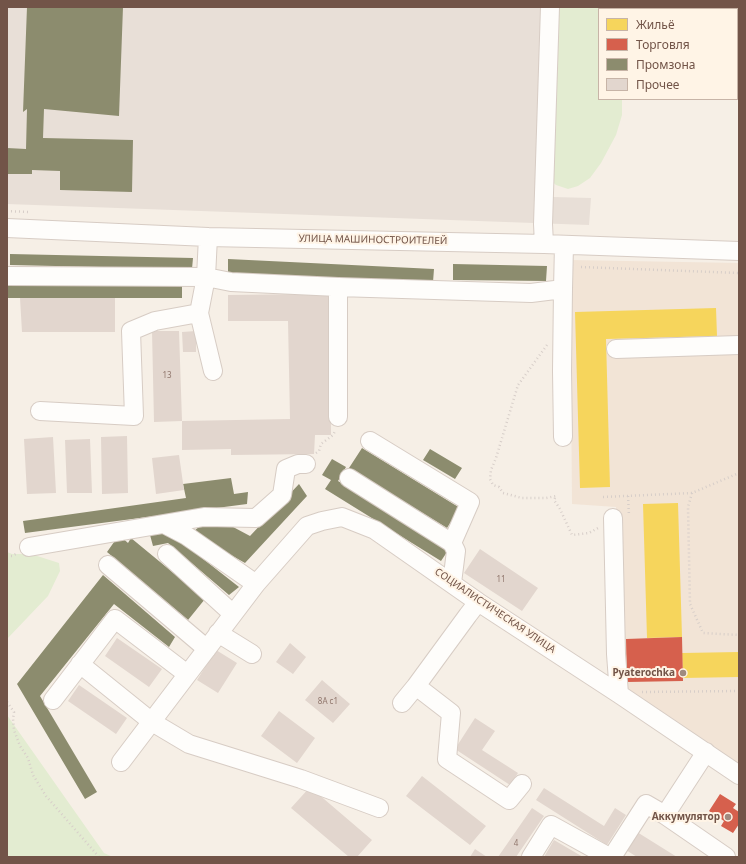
<!DOCTYPE html>
<html>
<head>
<meta charset="utf-8">
<style>
	body { margin:0 }
	#map { position:relative; width:746px; height:864px; overflow:hidden; background:#f6efe6; font-family:"Noto Sans",sans-serif }
	canvas { display:block }
	.frame { position:absolute; inset:0; border:8px solid #725448; pointer-events:none }
	.legend { position:absolute; left:598px; top:8px; width:140px; height:92px; box-sizing:border-box; background:#fff4e6; border:1px solid #c7b4a7; margin:0; padding:5px 7px; list-style:none; font-size:12px; color:#725448 }
	.legend li { display:flex; align-items:center; gap:8px; height:20px }
	.legend b { width:20px; border:1px solid #c7b4a7 }
</style>
</head>
<body>
<div id="map">
<canvas width="746" height="864"></canvas>
<div class="frame"></div>
<ul class="legend">
<li><b style="height:11px;background:#f6d55c"></b>Жильё</li>
<li><b style="height:11px;background:#d6604d"></b>Торговля</li>
<li><b style="height:11px;background:#8c8c6e"></b>Промзона</li>
<li><b style="height:11px;background:#e2d6ce"></b>Прочее</li>
</ul>
</div>
<script>
const g = document.querySelector('canvas').getContext('2d');
g.lineJoin = 'round';
function paint(path, color) { g.fillStyle = color; g.fill(path, 'evenodd'); }
const toPath = rows => new Path2D(rows.map(r => 'M' + r).join(''));
function trace(path, color, width, dash) { g.strokeStyle = color; g.lineWidth = width; g.lineCap = dash ? 'butt' : 'round'; g.setLineDash(dash || []); g.stroke(path); }
function drawText(font, color, halo, rows, align = 'center') {
  g.font = font + ' "Noto Sans",sans-serif'; g.lineWidth = 4; g.setLineDash([]); g.textBaseline = 'middle'; g.strokeStyle = halo; g.fillStyle = color; for (const [text, x, y, turn = 0] of rows) {
    g.save(); g.translate(x, y); g.rotate((+turn || 0) * Math.PI / 180); g.textAlign = isNaN(turn) ? turn : align; if (halo) g.strokeText(text, 0, 0); g.fillText(text, 0, 0); g.restore();
  }
}
paint(toPath([
	[570,260,739,263,739,766,624,689,616,507,572,504]
]), '#f2e4d6');
paint(toPath([
	[7,7,561,7,553,197,591,198,589,225,7,204]
]), '#e8dfd7');
paint(toPath([
	[558,7,614,7,613,9,599,9,599,99,622,99,622,115,616,135,601,163,590,178,578,186,568,189,556,185,548,178],
	[7,552,12,554,31,554,59,563,60,571,48,596,7,639],
	[7,715,104,853,113,857,7,857]
]), '#e3ecd1');
paint(toPath([
	[716,308,717,336,606,339,610,487,580,488,575,312],
	[678,503,682,637,647,638,643,504],
	[739,652,739,677,683,678,682,653]
]), '#f6d55c');
paint(toPath([
	[682,637,683,681,627,682,626,639],
	[720,794,736,804,733,808,739,812,739,824,733,833,721,826,724,821,709,811]
]), '#d6604d');
paint(toPath([
	[27,7,123,7,119,116,44,109,43,138,133,140,132,192,60,190,60,171,32,170,32,174,7,174,7,148,26,149,27,109,23,112],
	[10,254,193,258,192,269,10,265],
	[228,259,434,269,433,282,228,273],
	[453,264,547,266,546,281,453,280],
	[182,285,182,298,7,298,7,286],
	[362,448,460,508,447,528,349,468],
	[430,449,462,468,455,479,423,460],
	[332,459,346,467,338,481,449,549,441,561,325,489,331,480,322,475],
	[231,478,234,494,248,492,247,504,25,533,23,521,186,498,183,484],
	[299,484,307,496,245,563,192,533,203,523,208,527,220,520,250,536],
	[170,533,239,587,229,595,168,543,153,546,150,535],
	[119,535,128,543,131,538,205,599,188,620,107,552],
	[103,575,175,637,169,647,114,604,40,696,97,792,85,799,17,684]
]), '#8c8c6e');
paint(toPath([
	[311,294,330,294,331,435,315,435,314,454,231,455,231,449,182,450,182,421,290,419,288,321,228,321,228,295],
	[20,298,115,298,115,332,22,332],
	[152,331,179,331,182,421,154,422],
	[196,331,196,352,183,352,182,332],
	[127,436,128,493,102,494,101,437],
	[53,437,56,493,27,494,24,439],
	[90,439,92,493,67,493,65,440],
	[179,455,184,490,156,494,152,458],
	[480,549,538,588,522,611,464,573],
	[117,638,162,669,149,687,105,656],
	[290,643,306,657,293,674,276,662],
	[216,650,237,663,218,693,197,680],
	[322,680,350,704,333,723,305,700],
	[79,685,127,718,116,734,68,701],
	[279,711,315,738,297,763,261,736],
	[475,718,495,731,482,750,518,773,510,785,455,749],
	[422,776,486,826,470,845,406,796],
	[310,787,372,840,357,857,349,857,291,808],
	[544,788,604,826,615,808,626,815,607,845,536,800],
	[532,808,544,816,516,857,498,857],
	[637,832,677,857,637,857,626,850],
	[554,840,583,857,544,857],
	[475,849,487,857,470,857]
]), '#e2d6ce');
const minor = toPath([
	[7,228,208,237,544,244,739,251],
	[208,237,206,277,199,313,213,371],
	[544,244,543,224,550,7],
	[7,276,206,277,231,282,338,287,531,293,563,289,564,245],
	[338,287,338,417],
	[616,349,739,345],
	[40,411,134,416,131,331,155,321,199,313],
	[563,437,562,371,563,289],
	[370,441,470,502,452,543,456,551,452,583],
	[349,478,452,543],
	[613,518,616,654,619,694],
	[164,524,187,536,256,584],
	[29,547,204,517,256,518,282,495,286,469,298,464,306,464],
	[167,554,233,614],
	[108,565,207,649],
	[478,602,468,615,416,686,451,713,447,759,509,800,522,784],
	[218,633,252,654],
	[80,664,152,722,189,744,301,779,379,808],
	[53,700,115,619,187,674],
	[402,703,416,686],
	[121,762,256,584,307,526,322,521,342,517,375,530,478,602,619,694,739,775],
	[665,815,706,752],
	[531,857,551,825,609,857],
	[612,857,646,804,665,815,726,857]
]);
trace(minor, '#d7ccc4', 20);
trace(toPath([
	[7,211,28,212],
	[581,267,739,273],
	[547,345,518,385,496,458,491,470,490,479,493,485,499,487,503,493,522,498,546,498,556,496,554,500,560,509,572,535,589,533,598,528],
	[316,453,319,451,321,444,333,435,335,431],
	[692,493,688,507,690,604,703,633,739,635],
	[628,496,629,516],
	[603,497,692,493,739,473],
	[7,556,12,556,16,554],
	[642,692,739,691],
	[7,702,14,712,13,719,14,730,20,746,28,758,33,775,46,796,99,857]
]), '#d7cec9', 2.5, [1, 3]);
trace(minor, '#fefdfb', 18);
for (const [x, y, r, color] of [
	[683,673,4,"#a08a7f"],
	[728,817,4,"#a08a7f"]
]) { const dot = new Path2D(); dot.arc(x, y, r, 0, 2 * Math.PI); g.fillStyle = color; g.fill(dot); trace(dot, '#fff4e6', 1.5); }
drawText('8px', '#90766c', null, [
	["13",167,376],
	["11",501,580],
	["8А с1",328,702],
	["4",516,844]
]);
drawText('10px', '#725448', '#fff4e6', [
	["УЛИЦА МАШИНОСТРОИТЕЛЕЙ",373,240,1],
	["СОЦИАЛИСТИЧЕСКАЯ УЛИЦА",495,611,34]
]);
drawText('bold 10px', '#725448', '#fff4e6', [
	["Pyaterochka",675,673],
	["Аккумулятор",720,817]
], 'right');
</script>
</body>
</html>
